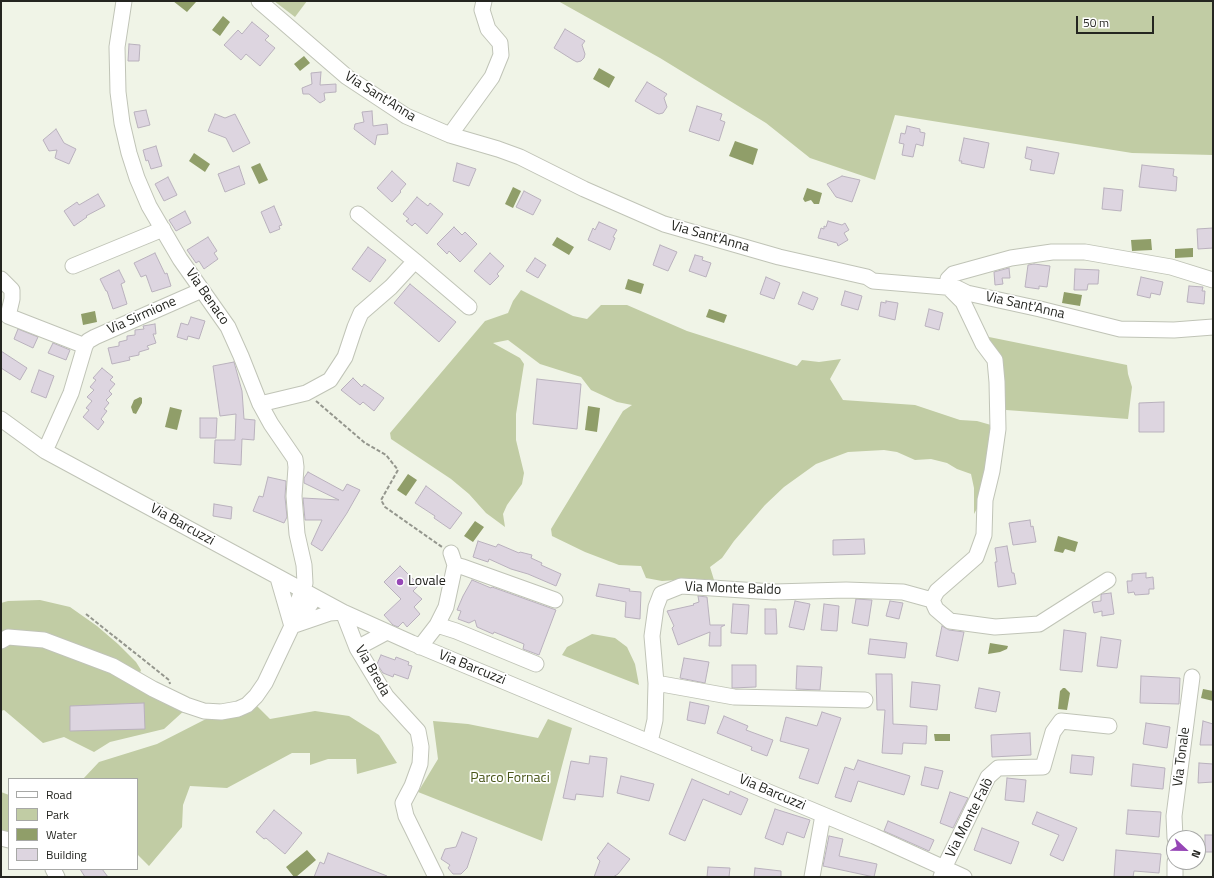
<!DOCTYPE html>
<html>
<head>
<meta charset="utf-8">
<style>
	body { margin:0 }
	#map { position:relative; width:1214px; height:878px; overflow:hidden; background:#f0f4e7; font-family:"Titillium Web",sans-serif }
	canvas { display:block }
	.frame { position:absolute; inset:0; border:2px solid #242520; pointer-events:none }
	.legend { position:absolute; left:8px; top:778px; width:130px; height:92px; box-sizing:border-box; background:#fff; border:1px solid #a7a8a6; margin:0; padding:5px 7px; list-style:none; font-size:12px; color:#242520 }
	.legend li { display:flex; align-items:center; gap:8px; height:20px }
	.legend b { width:20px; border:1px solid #a7a8a6 }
	.north { position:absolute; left:1166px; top:830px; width:40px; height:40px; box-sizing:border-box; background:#fff; border:1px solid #a7a8a6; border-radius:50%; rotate:112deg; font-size:11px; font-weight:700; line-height:16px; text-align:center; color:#242520 }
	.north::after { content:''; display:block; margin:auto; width:14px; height:18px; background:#9646b6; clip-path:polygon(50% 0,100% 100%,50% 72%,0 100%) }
	.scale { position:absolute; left:1076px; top:16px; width:78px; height:18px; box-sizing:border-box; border:2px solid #242520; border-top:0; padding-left:5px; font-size:12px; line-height:14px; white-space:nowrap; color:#242520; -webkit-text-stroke:3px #fff; paint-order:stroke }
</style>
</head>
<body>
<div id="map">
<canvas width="1214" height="878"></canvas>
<div class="frame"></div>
<ul class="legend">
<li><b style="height:5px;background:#fff"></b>Road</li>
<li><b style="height:11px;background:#c1cca4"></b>Park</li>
<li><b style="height:11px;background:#909e69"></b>Water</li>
<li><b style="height:11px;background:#ddd5e0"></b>Building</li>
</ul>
<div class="north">N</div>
<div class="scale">50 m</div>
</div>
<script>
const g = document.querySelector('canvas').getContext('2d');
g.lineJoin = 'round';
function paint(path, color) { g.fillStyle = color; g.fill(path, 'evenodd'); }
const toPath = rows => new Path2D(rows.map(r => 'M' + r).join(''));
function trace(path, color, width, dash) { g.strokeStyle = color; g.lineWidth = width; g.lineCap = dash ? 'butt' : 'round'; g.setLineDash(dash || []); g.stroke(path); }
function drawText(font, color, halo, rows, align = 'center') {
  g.font = font + ' "Titillium Web",sans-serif'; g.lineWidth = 3.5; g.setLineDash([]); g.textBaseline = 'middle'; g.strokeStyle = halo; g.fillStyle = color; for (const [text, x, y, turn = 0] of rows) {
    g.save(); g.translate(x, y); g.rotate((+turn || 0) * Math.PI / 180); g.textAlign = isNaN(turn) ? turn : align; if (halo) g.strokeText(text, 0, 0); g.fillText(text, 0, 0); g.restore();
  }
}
paint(toPath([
	[274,1,307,1,295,17],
	[558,1,1213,1,1213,155,1132,153,895,115,875,180,810,158,766,123,660,58],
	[521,290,573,316,587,319,601,305,627,305,687,331,797,366,802,360,819,362,841,359,830,379,843,400,915,405,960,420,977,421,991,425,994,425,980,503,974,514,974,488,971,474,957,469,947,463,931,459,915,460,897,452,884,450,848,452,816,464,784,487,765,505,734,541,722,558,710,567,714,580,692,579,662,581,646,578,641,566,619,565,585,552,552,536,551,529,623,411,632,405,617,402,591,390,581,377,540,364,508,340,493,343,520,358,524,364,516,414,516,440,524,473,522,484,507,505,503,514,505,527,486,513,469,494,451,479,391,439,390,433,485,321,508,313,513,301],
	[989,337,1127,365,1128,374,1132,387,1128,419,1006,410,1004,406,1004,375,1002,364,986,341],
	[40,600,70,607,97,626,118,644,136,662,141,670,138,678,107,660,1,638,1,603,8,601],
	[592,634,615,638,627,647,635,664,639,685,562,655,567,647],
	[12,642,46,644,80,654,186,709,164,729,110,742,94,752,64,737,43,743,4,710,1,711,1,646],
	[256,705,270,719,315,711,349,716,379,735,397,763,357,774,356,759,328,759,310,765,310,753,292,753,227,788,190,786,183,805,182,827,149,866,137,854,137,779,83,779,99,762,157,744,206,719,241,716],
	[548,719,572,728,542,841,418,792,438,759,433,721,468,724,538,738],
	[1,792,9,795,9,838,1,836]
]), '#c1cca4');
paint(toPath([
	[173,1,195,1,196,2,187,12],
	[223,16,230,22,220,36,212,30],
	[304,56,310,63,300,71,294,64],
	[599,68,615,77,609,88,593,79],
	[735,141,758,149,753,165,729,156],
	[194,153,210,164,205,172,189,161],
	[260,163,268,180,259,184,251,167],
	[513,187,521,191,513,208,505,204],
	[807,188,822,193,819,204,814,204,811,200,805,202,803,199],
	[557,237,574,247,569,255,552,245],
	[1151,239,1152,250,1132,251,1131,240],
	[1193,248,1193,257,1175,258,1175,249],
	[628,279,644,284,641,294,625,289],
	[1064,292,1082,295,1080,306,1062,303],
	[709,309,727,315,724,323,706,317],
	[95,311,97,322,83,325,81,314],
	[140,397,142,398,142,403,136,414,133,413,131,407,134,400],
	[588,406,600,408,597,432,585,430],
	[170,407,182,410,177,430,165,427],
	[408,474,417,480,406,496,397,490],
	[475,521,484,527,473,542,464,536],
	[1058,536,1078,542,1075,552,1065,549,1063,553,1054,551],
	[990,643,1008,646,1007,649,1000,652,988,654],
	[1063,688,1065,688,1070,693,1067,710,1058,709,1060,691],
	[1203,689,1213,691,1213,701,1201,698],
	[934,734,950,734,950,741,935,741],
	[307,850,316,860,296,877,294,877,286,867]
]), '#909e69');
const building = toPath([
	[252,22,269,36,265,40,275,48,260,66,246,54,241,60,224,45,238,30,242,34,252,22],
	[565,29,585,41,582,45,585,54,584,58,581,61,577,62,573,60,554,48,565,29],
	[129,44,140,45,139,61,128,61,129,44],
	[321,72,320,85,336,84,336,92,324,93,325,100,320,103,309,94,303,94,302,88,312,84,311,73,321,72],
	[647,82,667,94,664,98,667,107,663,113,659,114,656,113,635,101,647,82],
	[697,106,722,114,720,120,725,122,719,141,689,131,697,106],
	[146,110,150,125,138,128,134,112,146,110],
	[372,111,373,126,387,124,388,134,377,135,375,145,354,129,355,124,364,122,362,112,372,111],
	[215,114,225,118,235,114,250,143,233,152,226,138,208,131,215,114],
	[907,126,920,129,920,132,925,133,923,146,916,144,913,157,902,155,904,144,899,143,901,133,905,134,907,126],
	[56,129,64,143,76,149,69,164,55,158,57,150,49,151,43,140,56,129],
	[964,138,989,143,984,168,961,163,962,161,959,161,964,138],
	[156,146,162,166,151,169,148,160,146,161,143,150,156,146],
	[1027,147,1059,153,1054,174,1030,170,1032,160,1025,158,1027,147],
	[457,163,476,169,469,186,453,181,457,163],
	[1142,165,1174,169,1173,176,1177,177,1176,191,1139,187,1142,165],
	[239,166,245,184,225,192,218,174,239,166],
	[392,171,406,184,400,191,401,192,392,202,377,188,392,171],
	[842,176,860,180,852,202,836,197,827,184,842,176],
	[168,177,177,195,164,201,155,184,168,177],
	[1104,188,1123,190,1121,211,1102,209,1104,188],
	[524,191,541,200,533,215,516,207,524,191],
	[98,194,105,206,86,216,87,217,74,226,64,211,77,202,79,205,98,194],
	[417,197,428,206,430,203,443,214,427,234,415,223,412,226,406,221,409,219,403,214,417,197],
	[274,206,282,225,279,226,280,229,270,233,261,212,274,206],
	[185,211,191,223,176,231,169,220,185,211],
	[828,221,842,225,845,223,849,230,844,233,848,240,838,246,837,243,818,238,821,228,824,229,824,226,826,227,828,221],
	[599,222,617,230,613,237,615,238,610,250,588,240,593,228,595,230,599,222],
	[454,227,462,235,465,232,477,244,460,262,449,251,447,254,437,244,454,227],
	[1213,228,1213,248,1198,249,1197,229,1213,228],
	[208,237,217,251,214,253,218,259,204,269,199,261,196,263,187,250,208,237],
	[660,245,677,252,668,271,653,265,660,245],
	[368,247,386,260,370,282,352,269,368,247],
	[155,253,165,274,167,273,171,286,152,292,146,275,141,277,134,263,155,253],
	[490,253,504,266,497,274,499,276,490,285,474,271,490,253],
	[695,255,703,257,702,260,711,263,706,277,689,271,695,255],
	[535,258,546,265,538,278,526,271,535,258],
	[1034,264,1050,266,1047,287,1039,286,1039,289,1025,287,1028,265,1034,264],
	[1009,268,1010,278,1002,278,1003,284,995,285,994,272,1009,268],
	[1075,269,1099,270,1098,284,1088,284,1087,290,1074,290,1075,269],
	[119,270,125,282,121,284,127,304,113,309,107,291,106,291,100,279,119,270],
	[766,277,780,283,774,299,760,294,766,277],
	[1141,277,1163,282,1160,295,1151,293,1150,298,1137,295,1141,277],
	[410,284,456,322,439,342,394,303,410,284],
	[1189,286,1203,287,1202,291,1205,291,1204,304,1187,302,1189,286],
	[845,291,862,296,858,310,841,305,845,291],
	[803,292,818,298,813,310,798,304,803,292],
	[886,301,898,303,895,320,879,316,881,302,886,303,886,301],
	[929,309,943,313,939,330,925,326,929,309],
	[191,317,205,321,199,339,188,336,187,340,177,337,181,323,188,325,191,317],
	[155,324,156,334,153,334,156,343,147,346,149,349,139,352,139,355,129,357,130,360,112,364,108,348,119,346,119,342,127,340,127,336,135,335,135,330,144,329,143,326,155,324],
	[18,329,38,337,33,348,14,339,18,329],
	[53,343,70,350,66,360,48,353,53,343],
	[1,351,27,368,20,380,1,368,1,351],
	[234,362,242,391,244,419,255,420,254,440,242,439,241,465,214,463,215,440,235,440,236,414,220,416,213,366,234,362],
	[102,368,113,377,110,380,115,384,109,391,112,394,106,400,109,403,104,409,107,411,101,419,104,422,98,430,83,417,89,410,86,408,92,401,87,397,94,390,90,387,96,380,93,378,102,368],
	[39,370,54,376,46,398,31,392,39,370],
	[353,378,362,387,364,384,384,398,374,411,363,402,360,405,341,390,353,378],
	[537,379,581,384,577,429,533,424,537,379],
	[1164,402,1164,432,1139,432,1139,403,1164,402],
	[200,418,217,418,216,438,200,438,200,418],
	[308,472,343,491,347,484,360,490,347,513,322,551,311,544,322,520,305,520,303,498,339,500,304,483,304,478,308,472],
	[268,477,286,481,285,497,287,517,284,523,253,511,259,496,263,497,268,477],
	[426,486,462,513,450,529,434,518,435,516,415,503,426,486],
	[214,504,232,507,231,519,213,516,214,504],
	[1030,520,1031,527,1033,526,1036,542,1013,545,1009,523,1030,520],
	[864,539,865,554,833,555,833,540,864,539],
	[478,541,496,547,498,544,519,553,520,552,532,555,531,558,542,563,541,565,561,574,556,586,528,574,511,569,489,559,488,562,473,557,478,541],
	[1007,546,1012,573,1014,573,1016,584,998,587,995,562,997,562,995,548,1007,546],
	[400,566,419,585,413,591,422,599,414,607,420,614,407,627,403,622,398,627,393,625,384,615,401,599,384,582,400,566],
	[1146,573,1146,578,1153,577,1154,589,1149,589,1149,594,1135,595,1134,592,1128,593,1127,581,1132,581,1132,574,1146,573],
	[472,580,491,588,492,587,556,610,539,655,523,649,524,644,494,632,493,634,477,627,475,620,469,623,458,619,461,611,457,610,463,596,472,580],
	[599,584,630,589,629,591,641,592,640,619,625,617,626,602,596,596,599,584],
	[1111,593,1114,614,1102,616,1102,611,1094,613,1092,602,1101,601,1101,595,1102,594,1111,593],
	[698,596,707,597,710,625,725,625,721,627,721,646,709,646,710,632,678,645,672,628,674,626,667,611,694,605,693,604,699,602,698,596],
	[856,599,872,600,868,626,852,623,856,599],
	[795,601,810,604,804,630,789,627,795,601],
	[890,601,903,603,899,619,886,616,890,601],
	[733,604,749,605,747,634,731,633,733,604],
	[824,604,839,606,837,631,821,630,824,604],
	[765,609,776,609,777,634,765,634,765,609],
	[942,626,949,630,964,632,958,661,936,656,942,626],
	[1064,630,1086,633,1082,672,1060,670,1064,630],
	[1101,637,1121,640,1117,668,1097,666,1101,637],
	[870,639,907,643,905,658,868,654,870,639],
	[381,655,395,660,396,657,409,662,408,665,412,666,408,679,394,674,393,677,383,673,377,664,381,655],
	[684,658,709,662,705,683,680,678,684,658],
	[732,665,756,665,756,687,732,688,732,665],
	[797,666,822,667,820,690,796,689,797,666],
	[876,674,892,674,893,724,927,726,926,744,903,743,902,754,882,753,885,710,877,710,876,674],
	[1141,676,1180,678,1179,704,1140,703,1141,676],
	[912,682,940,685,937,710,910,707,912,682],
	[979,688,1000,692,996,712,975,708,979,688],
	[690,702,709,706,705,724,687,720,690,702],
	[144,703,145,729,70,731,70,706,144,703],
	[822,712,841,718,818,784,799,778,809,749,780,741,786,717,817,726,822,712],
	[724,716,748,726,746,730,773,740,767,756,751,750,752,747,717,733,724,716],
	[1203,721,1213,724,1213,745,1200,745,1203,721],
	[1146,723,1170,727,1167,748,1143,744,1146,723],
	[1030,733,1031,755,992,757,991,735,1030,733],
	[1072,755,1094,757,1092,775,1070,773,1072,755],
	[590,756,607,758,603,797,576,794,575,800,563,798,571,761,589,764,590,756],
	[858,760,910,776,904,795,858,781,851,802,835,797,845,767,854,770,858,760],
	[1199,763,1213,764,1213,782,1198,783,1199,763],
	[1133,764,1165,768,1163,789,1131,786,1133,764],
	[925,767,943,771,938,789,921,785,925,767],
	[621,776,654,784,649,801,617,793,621,776],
	[1007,778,1026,780,1024,802,1005,800,1007,778],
	[692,779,729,795,730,791,748,799,741,815,703,799,685,841,669,834,692,779],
	[950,792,968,798,953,828,940,823,950,792],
	[775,809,810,820,804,838,787,832,783,845,765,838,775,809],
	[274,810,302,833,285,854,266,838,264,839,256,832,274,810],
	[1128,810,1161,812,1159,837,1126,834,1128,810],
	[1037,812,1077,828,1063,861,1050,855,1059,835,1032,824,1037,812],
	[888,821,934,840,929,851,884,831,888,821],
	[982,828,1019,842,1011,864,974,850,982,828],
	[462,832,477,838,467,868,461,874,453,874,448,868,450,865,441,859,445,849,456,847,462,832],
	[1205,835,1213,835,1213,852,1205,852,1205,835],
	[829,836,843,839,839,856,877,864,874,877,823,866,829,836],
	[608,843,630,859,618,874,613,877,594,877,600,861,597,858,608,843],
	[1116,850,1161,854,1159,873,1134,871,1133,877,1114,877,1116,850],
	[328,853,387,876,387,877,314,877,320,862,324,864,328,853],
	[708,867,730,868,729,877,707,877,708,867],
	[755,868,781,871,781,877,754,877,755,868],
	[80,869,102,869,108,877,85,877,80,869]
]);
paint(building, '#ddd5e0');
trace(building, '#b9b1bd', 1);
const minor = toPath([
	[259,1,347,77,406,116,450,135,498,149,520,157,584,189,664,224,779,257,867,277,873,281,957,288,967,293,1040,309,1120,329,1174,330,1213,327],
	[450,135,492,77,501,55,500,43,488,29,482,10,484,1],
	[358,214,415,261],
	[73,266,163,229],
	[1,279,12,290,12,299,8,316,85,346],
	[947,287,948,279,953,274,1011,258,1052,252,1085,252,1171,267,1213,280],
	[260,404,306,393,330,380,345,357,355,327,361,313,391,287,415,261,469,307],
	[1,419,45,451,343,612,412,643,874,836,964,877],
	[45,451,71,393,85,346,88,341,95,337,202,290],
	[455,565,463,567,555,600],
	[278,578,291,623],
	[932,600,936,609,950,621,995,627,1039,624,1108,580],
	[343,612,357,648,386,696,418,731,421,747,420,764,412,786,403,803,406,816,436,877],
	[437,625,456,631,536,664],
	[292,626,330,613,343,612],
	[292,626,301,618,315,597],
	[1,641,8,637,44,640,113,666,153,689,186,705,204,711,221,712,238,709,247,705,256,696,265,683,292,626,293,615,305,583,304,565,297,534,294,496,296,467,295,459,271,424,260,404,241,356,228,327,180,259,149,206,137,178,129,153,122,123,118,92,117,47,124,1],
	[420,647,437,625,446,607,455,565,451,553],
	[357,648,387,632],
	[656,683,734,697,865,700],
	[650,742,655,720,656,683,652,636,656,607,661,594,681,586,774,592,846,590,903,592,932,600,937,591,976,557,984,535,985,500,992,471,998,429,997,382,995,360,983,344,963,302,949,288],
	[1,838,9,840],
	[1175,838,1174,816,1192,677],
	[1175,862,1175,877],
	[53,869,57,877],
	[812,877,823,815],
	[941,877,944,868,988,777,998,768,1043,767,1053,732,1061,721,1109,726]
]);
trace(minor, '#c0c4b7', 17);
trace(toPath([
	[316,401,365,443,386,455,398,470,381,500,385,507,442,547],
	[86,614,169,680,170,684]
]), '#94968d', 2, [4, 2]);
trace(minor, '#fff', 15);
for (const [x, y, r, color] of [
	[400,582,4,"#9646b6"]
]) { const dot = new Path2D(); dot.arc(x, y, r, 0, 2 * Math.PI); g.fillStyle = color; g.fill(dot); trace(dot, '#fff', 1.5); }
drawText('14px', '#242520', '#fff', [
	["Via Sant'Anna",380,97,32],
	["Via Sant'Anna",710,237,16],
	["Via Benaco",207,297,55],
	["Via Sant'Anna",1025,306,13],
	["Via Sirmione",142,316,-24],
	["Via Barcuzzi",182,525,29],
	["Via Monte Baldo",733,589,2],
	["Via Barcuzzi",472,668,22],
	["Via Breda",372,671,60],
	["Via Tonale",1182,757,-83],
	["Via Barcuzzi",772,793,23],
	["Via Monte Falò",970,818,-63]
]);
drawText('14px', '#242520', '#fff', [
	["Lovale",408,582]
], 'left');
drawText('14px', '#485519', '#fff', [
	["Parco Fornaci",510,779]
]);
</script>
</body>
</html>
